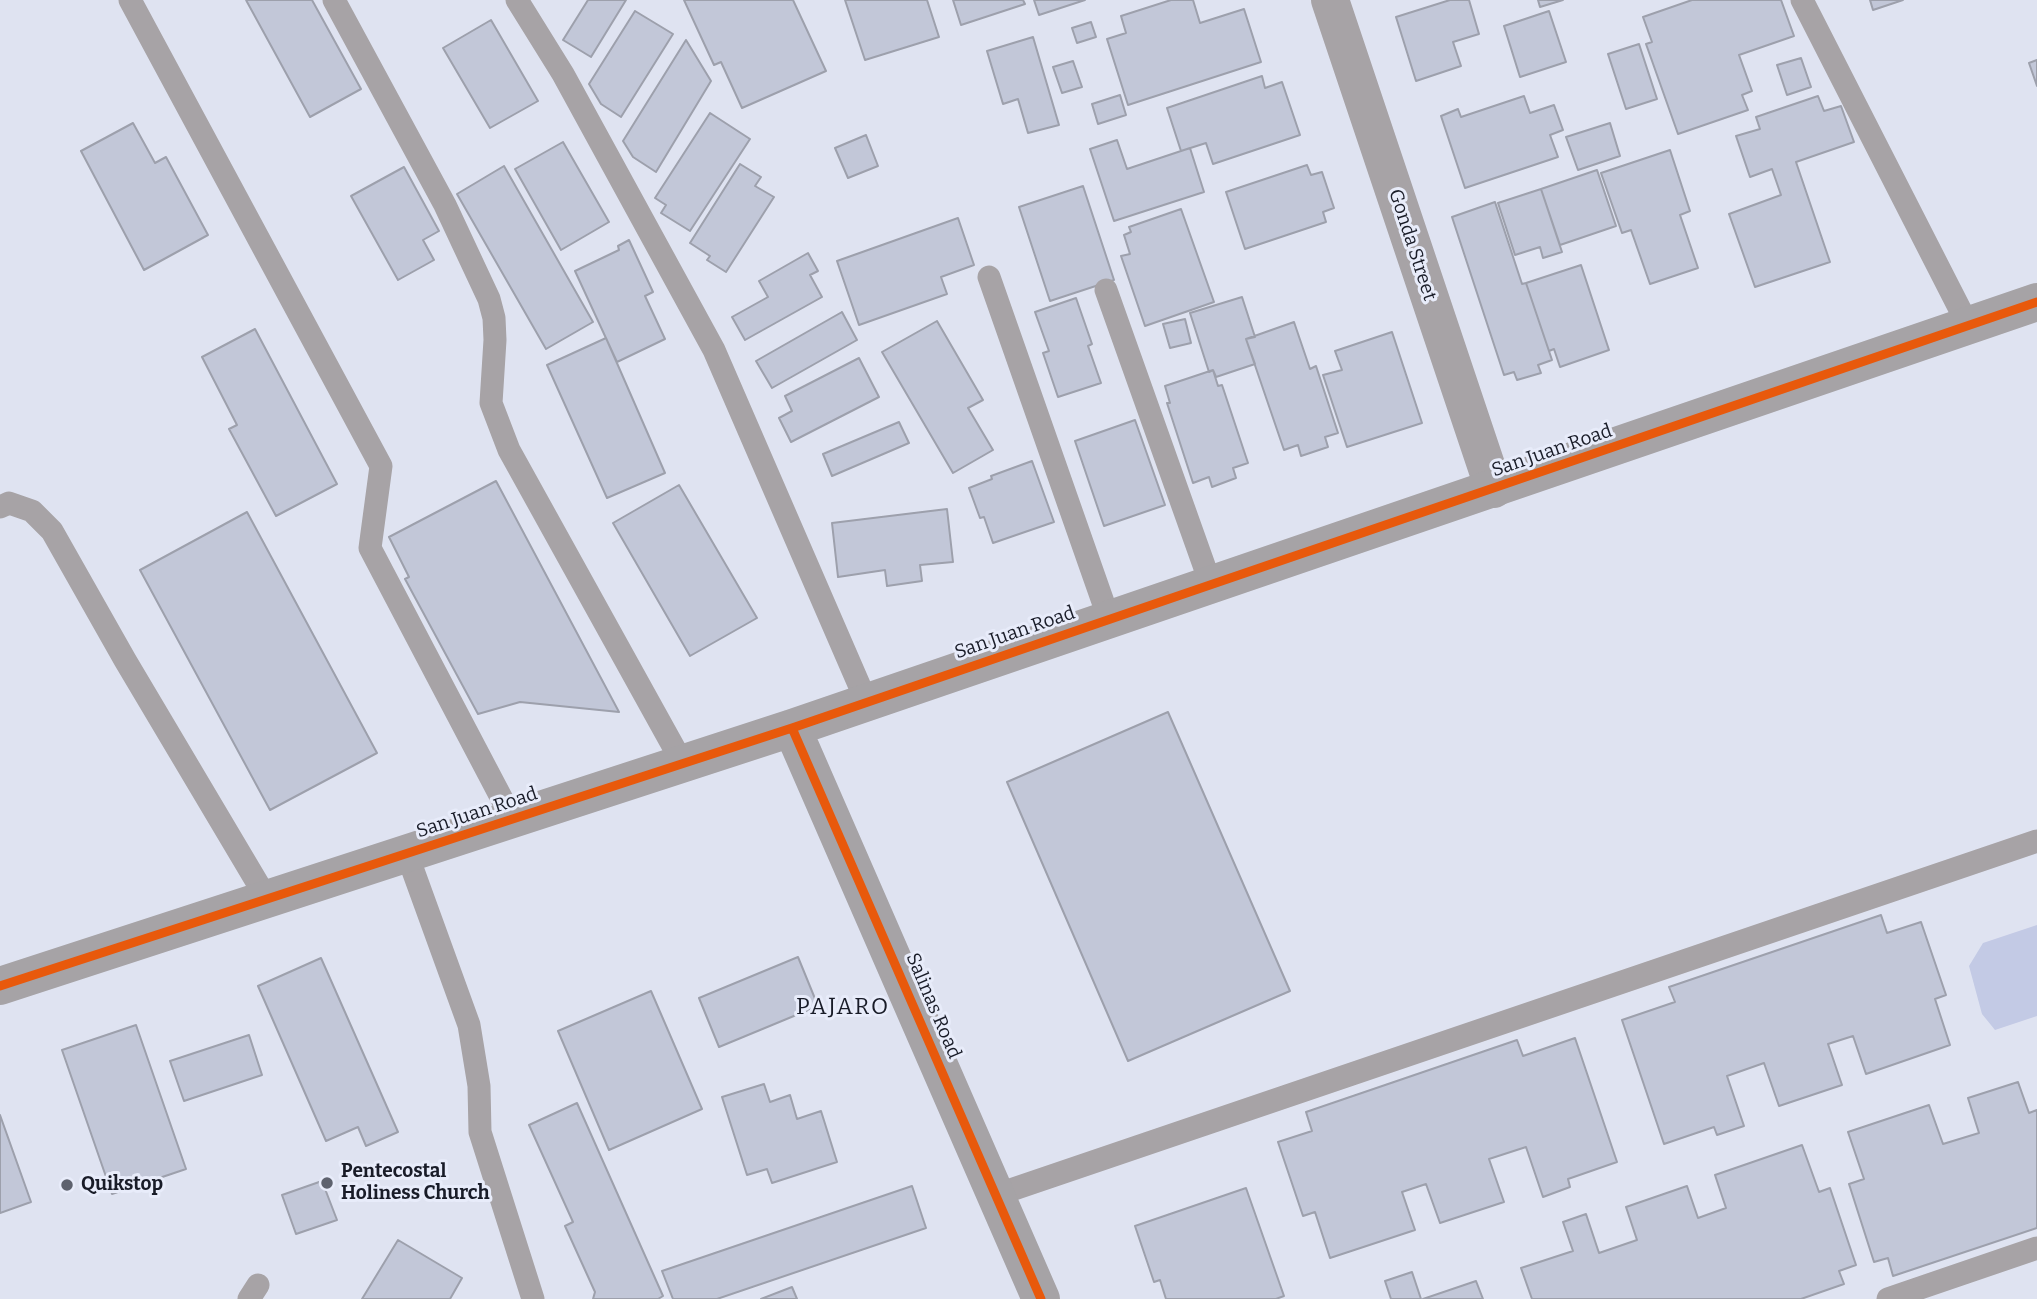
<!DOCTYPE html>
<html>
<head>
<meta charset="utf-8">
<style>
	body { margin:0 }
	canvas { display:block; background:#dfe3f1 }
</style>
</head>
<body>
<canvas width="2037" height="1299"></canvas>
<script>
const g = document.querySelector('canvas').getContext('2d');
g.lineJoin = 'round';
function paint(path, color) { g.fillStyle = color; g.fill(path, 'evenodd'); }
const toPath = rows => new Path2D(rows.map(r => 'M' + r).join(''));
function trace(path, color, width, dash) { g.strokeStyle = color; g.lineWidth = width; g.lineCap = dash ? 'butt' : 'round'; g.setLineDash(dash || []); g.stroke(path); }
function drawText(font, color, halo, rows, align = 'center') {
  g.font = font + ' Bitter,serif'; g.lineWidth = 6; g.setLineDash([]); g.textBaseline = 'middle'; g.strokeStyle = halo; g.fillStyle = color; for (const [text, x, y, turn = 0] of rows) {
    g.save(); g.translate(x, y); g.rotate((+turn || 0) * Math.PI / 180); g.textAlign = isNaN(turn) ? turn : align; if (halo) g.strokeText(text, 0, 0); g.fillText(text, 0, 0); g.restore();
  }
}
paint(toPath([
	[2037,925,2037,1016,1995,1030,1982,1014,1969,966,1983,943]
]), '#c3cae5');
const building = toPath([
	[246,0,312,0,361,89,310,117,246,0],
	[588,0,626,0,591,57,563,40,588,0],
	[684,0,793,0,826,71,742,108,721,62,714,65,684,0],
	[845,0,927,0,939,37,865,60,845,0],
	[953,0,1023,0,1025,4,961,25,953,0],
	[1034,0,1085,0,1039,15,1034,0],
	[1171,0,1193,0,1200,23,1244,9,1261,62,1128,105,1107,39,1126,33,1121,16,1171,0],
	[1450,0,1469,0,1479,34,1453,42,1461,66,1416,81,1396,17,1450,0],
	[1538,0,1563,0,1540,7,1538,0],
	[1692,0,1781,0,1794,36,1739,55,1752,91,1742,95,1748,110,1678,134,1646,44,1652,42,1643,17,1692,0],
	[1870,0,1903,0,1873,10,1870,0],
	[635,11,673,34,621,117,601,104,589,84,635,11],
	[1549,11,1566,62,1520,77,1504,26,1549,11],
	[491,20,538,101,490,128,443,48,491,20],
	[1091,22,1096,37,1077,43,1072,28,1091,22],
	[1033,37,1059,125,1028,133,1018,99,1003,104,987,51,1033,37],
	[686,40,711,81,656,172,633,157,623,141,686,40],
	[1639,44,1657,99,1626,109,1608,54,1639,44],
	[1801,58,1811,87,1787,95,1777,65,1801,58],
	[2037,60,2037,86,2029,63,2037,60],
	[1073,61,1082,87,1062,93,1053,67,1073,61],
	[1262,76,1265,88,1282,82,1300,135,1213,164,1206,143,1181,151,1167,108,1262,76],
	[1120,95,1126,115,1098,124,1092,104,1120,95],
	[1524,96,1530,113,1554,105,1563,130,1550,135,1558,157,1465,188,1441,116,1458,109,1461,117,1524,96],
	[1818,96,1824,111,1841,106,1854,142,1796,162,1830,262,1755,287,1729,214,1781,195,1772,169,1750,177,1736,136,1760,129,1756,117,1818,96],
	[710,113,750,139,690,231,661,213,666,205,655,198,710,113],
	[133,123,155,163,166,157,208,235,144,270,81,151,133,123],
	[1610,123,1620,156,1578,170,1566,137,1610,123],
	[866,135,878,166,848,178,835,148,866,135],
	[1117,140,1127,169,1190,148,1204,192,1114,221,1090,149,1117,140],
	[563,142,609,222,561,250,515,169,563,142],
	[1670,150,1690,211,1680,215,1698,268,1650,284,1631,230,1622,233,1601,173,1670,150],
	[740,164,761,177,755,186,774,197,726,272,707,260,710,256,690,243,740,164],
	[1307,165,1311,175,1322,172,1334,208,1323,212,1326,222,1245,249,1226,192,1307,165],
	[504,166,593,322,546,349,457,194,504,166],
	[404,167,439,231,423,240,434,260,398,280,351,196,404,167],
	[1597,170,1616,226,1560,245,1541,189,1597,170],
	[1083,186,1114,280,1050,301,1019,207,1083,186],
	[1541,189,1562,252,1543,258,1540,247,1515,255,1498,203,1541,189],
	[1495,202,1522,284,1526,283,1552,360,1538,365,1541,373,1517,380,1514,372,1504,375,1452,217,1495,202],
	[1181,209,1214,302,1145,326,1121,256,1130,254,1124,235,1131,232,1129,227,1181,209],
	[958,218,974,265,941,277,947,294,859,325,837,261,958,218],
	[629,240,653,292,645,296,665,339,617,362,575,271,619,250,618,246,629,240],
	[808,253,818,271,810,275,822,297,745,340,732,317,768,297,759,281,808,253],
	[1581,265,1609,350,1560,367,1554,349,1549,351,1526,283,1581,265],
	[1242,297,1255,337,1246,339,1255,364,1216,377,1213,370,1209,372,1190,313,1242,297],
	[1076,298,1092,344,1088,346,1101,383,1058,397,1043,353,1049,351,1035,312,1076,298],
	[842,312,857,340,772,388,756,361,842,312],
	[1185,319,1191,343,1170,348,1163,324,1185,319],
	[937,321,983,400,968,408,993,450,953,473,882,352,937,321],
	[1294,322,1310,369,1316,366,1338,433,1325,437,1328,447,1301,456,1298,445,1284,450,1246,339,1294,322],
	[255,329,337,484,276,516,229,429,237,425,202,357,255,329],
	[1392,332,1422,423,1347,447,1323,375,1342,370,1335,351,1392,332],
	[606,338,665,473,607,498,547,365,606,338],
	[859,358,879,397,791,442,779,418,792,411,785,396,859,358],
	[1213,370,1218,386,1222,385,1248,463,1233,468,1236,478,1212,487,1209,477,1193,483,1167,403,1170,403,1165,386,1213,370],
	[1135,420,1165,505,1104,526,1075,441,1135,420],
	[899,422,909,443,832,476,823,454,899,422],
	[1032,461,1054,522,993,543,984,517,980,518,969,488,992,479,991,476,1032,461],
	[496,481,619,712,520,702,478,714,405,579,409,577,389,537,496,481],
	[679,485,757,618,690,656,613,523,679,485],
	[947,509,953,562,920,565,922,581,887,586,885,570,838,577,832,523,947,509],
	[247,512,377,753,270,810,140,570,247,512],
	[1168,712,1290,991,1128,1061,1007,782,1168,712],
	[1881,915,1887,933,1921,922,1946,995,1935,999,1950,1045,1866,1074,1853,1036,1828,1044,1842,1085,1779,1106,1764,1063,1727,1076,1744,1126,1717,1135,1714,1127,1664,1144,1622,1020,1675,1002,1669,987,1881,915],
	[798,957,818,1006,719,1047,699,998,798,957],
	[321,958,398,1132,366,1146,358,1127,326,1141,258,986,321,958],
	[651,991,702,1109,609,1150,558,1031,651,991],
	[136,1025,186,1169,112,1194,62,1050,136,1025],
	[249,1035,262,1075,184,1101,170,1061,249,1035],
	[1575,1038,1617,1162,1568,1179,1570,1187,1543,1197,1526,1147,1489,1159,1504,1202,1440,1223,1426,1184,1402,1192,1415,1230,1330,1258,1315,1212,1303,1216,1278,1142,1312,1131,1306,1112,1517,1040,1523,1056,1575,1038],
	[2018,1082,2029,1113,2037,1110,2037,1228,1893,1276,1888,1258,1874,1262,1849,1184,1864,1179,1848,1132,1929,1105,1943,1144,1979,1133,1968,1098,2018,1082],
	[764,1084,770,1102,790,1095,797,1119,821,1111,837,1162,772,1183,767,1169,747,1175,722,1097,764,1084],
	[577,1103,663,1296,658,1299,593,1299,595,1292,565,1226,573,1222,529,1125,577,1103],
	[0,1115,31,1202,0,1213,0,1115],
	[1802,1145,1819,1192,1830,1188,1856,1265,1839,1271,1844,1284,1801,1299,1532,1299,1521,1268,1573,1251,1563,1222,1586,1214,1599,1253,1637,1240,1626,1207,1687,1186,1698,1218,1726,1208,1715,1175,1802,1145],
	[322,1181,337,1220,296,1234,282,1195,322,1181],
	[912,1186,926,1228,717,1299,673,1299,662,1271,912,1186],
	[1246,1188,1284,1296,1276,1299,1166,1299,1160,1280,1154,1282,1135,1226,1246,1188],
	[398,1240,462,1278,450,1299,362,1299,398,1240],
	[1412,1272,1421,1299,1391,1299,1385,1281,1412,1272],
	[1476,1281,1483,1299,1423,1299,1476,1281],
	[792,1287,797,1299,761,1299,792,1287]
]);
paint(building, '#c2c7d8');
trace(building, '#9da0ac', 2);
trace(toPath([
	[130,0,381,466,370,548,513,820],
	[334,0,445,205,489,299,494,318,495,340,491,403,509,450,683,764],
	[517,0,563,74,714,350,867,703],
	[1802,0,1968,325],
	[989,277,1109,619],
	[1106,290,1211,585],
	[0,507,9,503,32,511,52,531,125,660,267,899],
	[407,854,469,1025,479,1086,480,1132,533,1299],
	[996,1195,2037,841],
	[249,1299,258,1285],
	[1888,1299,2037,1248]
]), '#a7a3a6', 23);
trace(toPath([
	[1330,0,1494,489]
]), '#a7a3a6', 38);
trace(toPath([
	[792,728,1041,1299],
	[0,986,792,728,2037,302]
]), '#a6a3a6', 38);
trace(toPath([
	[792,728,1041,1299],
	[0,986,792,728,2037,302]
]), '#e8590c', 9);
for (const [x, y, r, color] of [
	[327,1183,7,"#5e626e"],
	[67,1185,7,"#5e626e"]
]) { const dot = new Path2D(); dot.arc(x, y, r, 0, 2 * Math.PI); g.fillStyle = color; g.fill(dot); trace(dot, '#e8ecfa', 2.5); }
drawText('19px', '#191c28', '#e8ecfa', [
	["Gonda Street",1412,245,72],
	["San Juan Road",1552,451,-19],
	["San Juan Road",1015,633,-19],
	["San Juan Road",477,813,-18],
	["Salinas Road",933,1006,67]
]);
drawText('bold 19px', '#191c28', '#e8ecfa', [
	["Pentecostal",341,1172],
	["Holiness Church",341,1194],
	["Quikstop",81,1185]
], 'left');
g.letterSpacing = '2px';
drawText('23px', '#191c28', '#e8ecfa', [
	["PAJARO",843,1008]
]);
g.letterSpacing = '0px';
</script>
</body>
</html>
